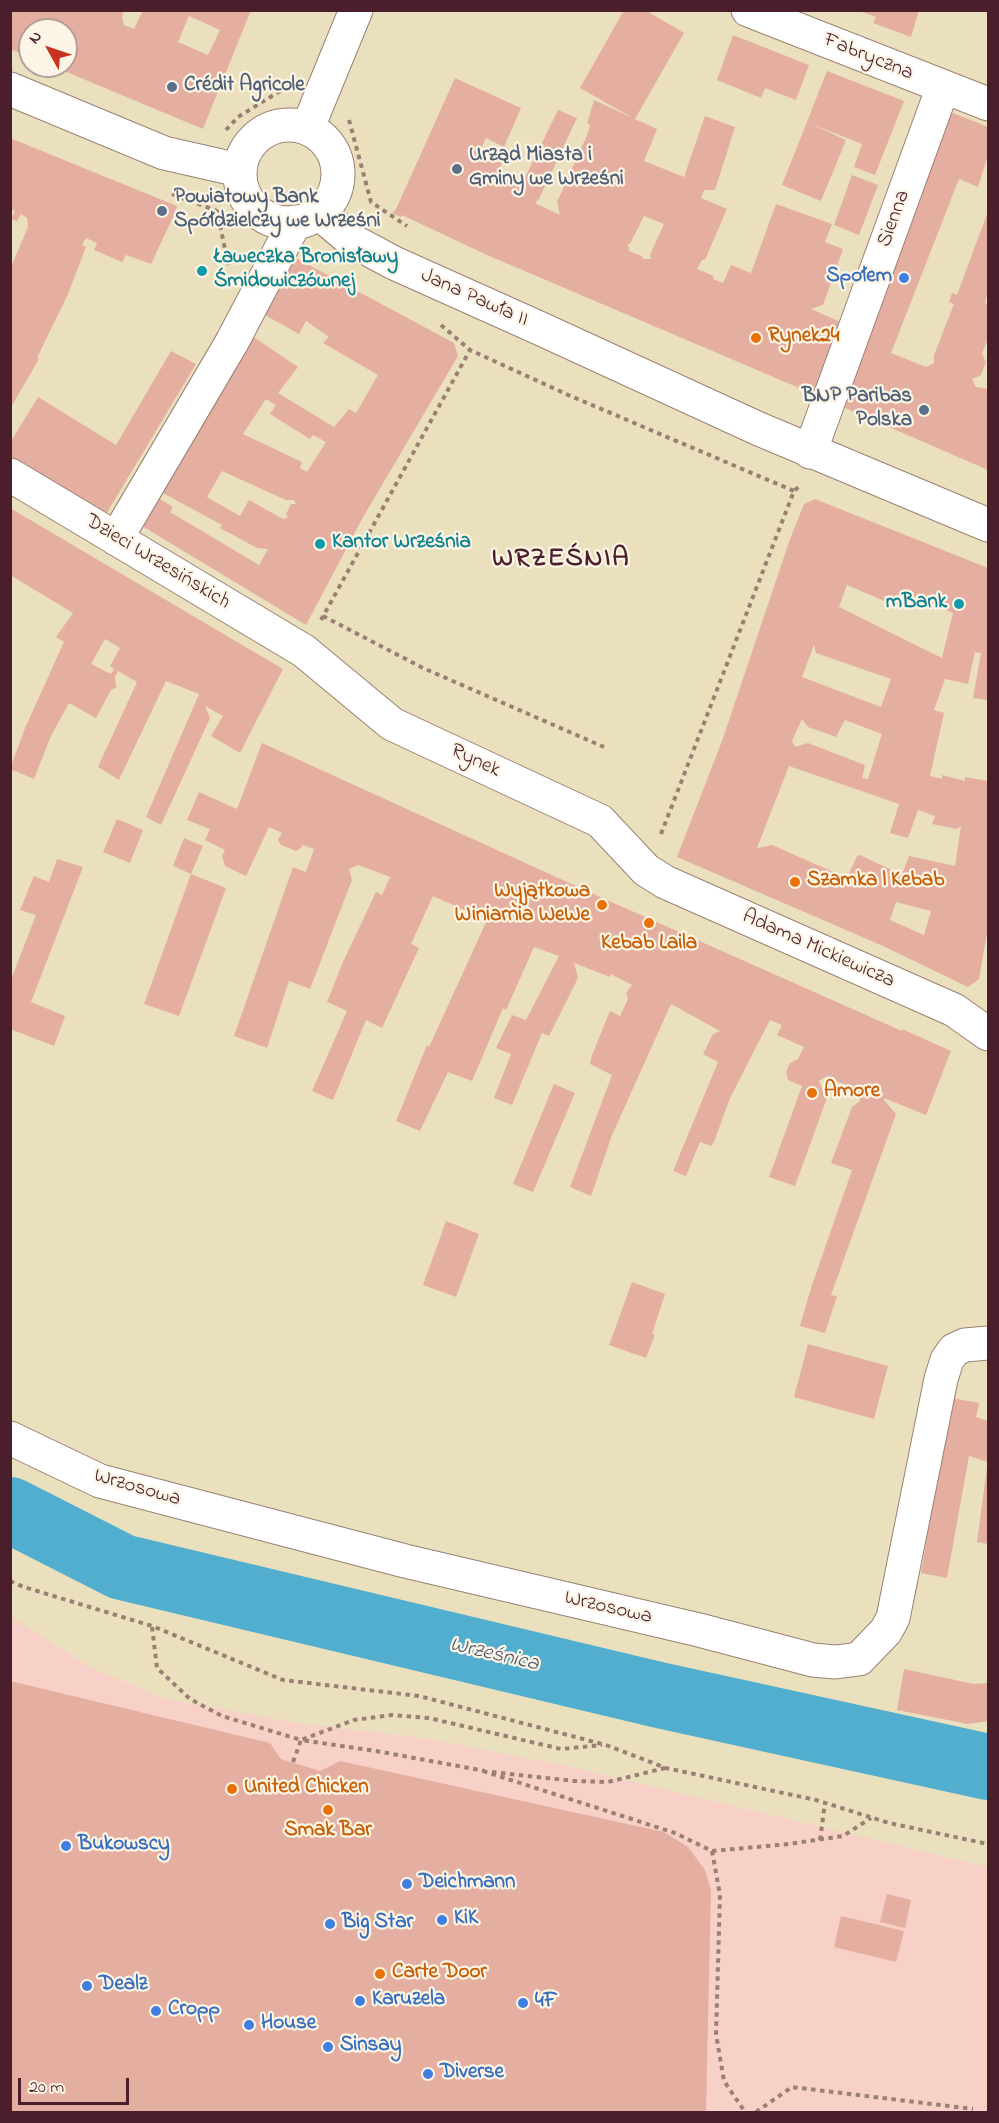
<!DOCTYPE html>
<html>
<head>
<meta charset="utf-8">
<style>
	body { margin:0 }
	#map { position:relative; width:999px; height:2123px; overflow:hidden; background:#ebe0bd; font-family:"Indie Flower",sans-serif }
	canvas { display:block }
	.frame { position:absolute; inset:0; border:12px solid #4a1f2b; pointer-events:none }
	.north { position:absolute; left:18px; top:18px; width:60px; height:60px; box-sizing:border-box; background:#fcf5e5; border:2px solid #b59f9b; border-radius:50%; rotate:310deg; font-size:16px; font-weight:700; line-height:24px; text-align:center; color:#4a1f2b }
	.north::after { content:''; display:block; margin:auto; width:21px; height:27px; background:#c8321e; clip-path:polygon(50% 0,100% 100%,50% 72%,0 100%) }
	.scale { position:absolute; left:18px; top:2078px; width:111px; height:27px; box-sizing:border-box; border:3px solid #4a1f2b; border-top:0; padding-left:8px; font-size:18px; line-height:21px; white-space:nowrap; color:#4a1f2b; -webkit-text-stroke:4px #fcf5e5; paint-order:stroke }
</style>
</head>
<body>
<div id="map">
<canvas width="999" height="2123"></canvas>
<div class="frame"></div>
<div class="north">N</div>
<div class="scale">20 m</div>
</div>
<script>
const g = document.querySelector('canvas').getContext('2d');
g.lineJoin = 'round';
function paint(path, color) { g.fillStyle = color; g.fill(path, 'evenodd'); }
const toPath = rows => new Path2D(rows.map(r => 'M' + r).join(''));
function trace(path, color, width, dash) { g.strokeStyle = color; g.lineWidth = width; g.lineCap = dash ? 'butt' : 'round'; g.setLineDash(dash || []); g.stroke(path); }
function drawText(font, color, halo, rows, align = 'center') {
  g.font = font + ' "Indie Flower",sans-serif'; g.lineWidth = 4.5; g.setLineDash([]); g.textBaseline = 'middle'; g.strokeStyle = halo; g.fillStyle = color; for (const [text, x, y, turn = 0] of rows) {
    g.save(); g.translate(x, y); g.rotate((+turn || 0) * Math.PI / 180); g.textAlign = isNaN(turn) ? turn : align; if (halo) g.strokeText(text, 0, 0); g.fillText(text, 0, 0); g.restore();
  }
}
paint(toPath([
	[10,1616,92,1668,166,1699,304,1724,424,1738,567,1766,988,1867,988,2112,11,2112]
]), '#f7d1c8');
trace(toPath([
	[10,1510,122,1567,659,1695,988,1767]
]), '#51aecf', 66);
paint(toPath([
	[10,10,124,10,122,17,124,25,134,29,143,10,251,10,203,129,52,66,66,66,66,30,30,30,30,57,10,49],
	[189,16,220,30,208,55,178,42],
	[624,10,645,10,684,33,635,119,657,129,644,161,684,177,705,116,735,127,715,190,704,190,701,198,727,209,705,260,702,260,697,269,714,276,713,279,723,283,731,265,751,273,776,204,832,224,825,242,843,249,823,305,811,309,845,324,818,396,487,255,402,215,401,217,392,213,396,209,455,78,521,108,504,147,486,138,479,153,502,163,497,175,521,186,558,110,577,118,539,199,535,203,560,215,557,202,588,133,590,124,587,124,594,100,633,118,580,88],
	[644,216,664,224,650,255,651,259,643,259,642,256,629,251,628,244,630,244],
	[856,10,919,10,911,37,873,23,876,17],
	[733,35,809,65,796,100,765,88,761,98,717,80],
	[827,71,904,101,875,175,854,167,862,144,809,123,846,140,821,201,782,185],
	[948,111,988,127,988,155,978,187,959,179,891,353,926,367,934,363,934,355,954,304,949,302,952,293,957,295,988,211,988,292,985,303,988,304,988,342,986,343,982,354,986,362,981,375,972,379,976,387,988,389,988,470,836,404],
	[10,138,177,206,174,215,151,264,126,255,122,262,94,250,97,243,86,238,82,245,86,247,68,294,37,358,39,359,10,409,10,269,28,227,27,218,21,214,17,221,11,219,15,211,10,209],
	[852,175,878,185,859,235,834,225],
	[296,258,454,343,458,356,362,519,306,625,142,526,158,498,173,507,170,512,259,565,268,549,257,548,220,528,222,525,161,492,252,336,298,367,278,393,334,427,349,409,356,413,378,375,323,343,329,337,306,321,299,334,263,314],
	[266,399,276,405,270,414,310,439,313,435,326,442,307,472,300,468,302,462,243,434],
	[222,471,286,500,294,500,296,504,291,504,286,514,288,517,283,519,249,500,240,516,207,497],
	[171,351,196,364,105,516,10,459,10,443,38,397,116,445],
	[815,499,988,568,988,700,973,698,981,653,975,652,968,684,945,679,934,710,944,713,930,776,942,779,942,775,965,781,965,777,988,781,988,927,979,979,968,987,883,946,677,857,722,741,790,539,804,504],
	[847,585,896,606,903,592,953,613,942,658,839,607],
	[814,645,816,653,891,679,881,707,802,677],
	[802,719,808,727,836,737,845,720,882,734,868,779,862,778,865,765,808,743,795,747,792,741],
	[789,766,899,804,890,833,908,838,918,810,935,816,932,824,957,829,961,826,955,866,909,856,902,875,860,855,857,856,847,878,772,845,757,848],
	[896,902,931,911,924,935,890,920],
	[10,508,283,669,240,753,211,736,223,716,205,706,210,718,161,825,146,817,199,694,166,681,119,780,98,767,137,682,118,671,115,677,116,688,111,690,96,718,69,703,51,736,34,779,10,769,25,728,64,642,56,637,73,613,10,575],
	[105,639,120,648,110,666,114,669,111,674,91,664],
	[262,743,589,892,902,1031,902,1029,951,1051,926,1115,884,1098,884,1100,896,1114,831,1295,837,1296,825,1333,800,1326,811,1288,852,1170,831,1163,852,1107,860,1101,854,1088,836,1081,829,1084,827,1076,819,1081,827,1098,795,1186,769,1177,802,1086,788,1080,786,1072,790,1063,798,1059,804,1047,777,1035,782,1025,770,1020,730,1098,714,1142,711,1146,700,1142,686,1176,673,1171,718,1062,703,1054,713,1034,720,1031,671,1004,612,1135,591,1196,570,1187,612,1075,590,1064,592,1055,610,1011,620,1016,628,999,626,993,632,985,611,974,610,977,574,963,578,978,549,1036,542,1033,512,1105,494,1098,511,1054,496,1048,512,1015,526,1020,559,956,534,947,506,1010,503,1008,472,1081,448,1072,420,1131,396,1121,427,1045,429,1047,488,918,466,907,464,910,433,896,411,944,419,948,382,1028,366,1020,333,1100,312,1091,347,1011,327,1002,342,964,376,892,382,895,390,877,358,865,349,869,352,880,310,989,289,981,267,1048,234,1036,293,867,306,872,314,849,303,845,301,848,296,851,281,845,278,840,282,833,269,827,246,876,225,866,222,856,225,850,205,840,210,829,187,820,199,792,237,809],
	[117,819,143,830,130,863,103,852],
	[184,838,203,846,191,874,173,866],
	[57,859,83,867,31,1002,65,1016,54,1046,10,1029,10,982,36,915,20,910,34,876,49,882],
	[191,874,226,888,179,1016,144,1004],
	[554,1084,575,1093,533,1192,513,1184],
	[446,1221,479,1234,456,1297,423,1285],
	[632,1282,665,1294,652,1334,655,1335,646,1358,609,1345],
	[808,1344,888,1366,874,1419,794,1397],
	[952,1398,979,1403,976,1417,988,1421,988,1462,969,1456,947,1578,921,1573,946,1421],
	[987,1467,988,1467,988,1544,977,1542],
	[904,1669,974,1684,988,1683,988,1721,968,1724,897,1710],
	[10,1681,270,1743,281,1759,320,1771,340,1761,664,1832,688,1847,705,1870,711,1890,706,2112,10,2112],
	[887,1894,911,1900,905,1928,880,1922],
	[841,1916,904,1931,896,1962,834,1947]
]), '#e4afa1');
const pedestrian = toPath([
	[232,342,295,222],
	[810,452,943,87]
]);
const minor = toPath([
	[748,10,988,104],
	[10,89,164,153,239,170],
	'240 174a49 49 0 1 1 98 0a49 49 0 1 1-98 0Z',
	[308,127,356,10],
	[319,213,351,240,394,263,539,328,759,429,988,525],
	[10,475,304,651,392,724,600,821,646,870,665,882,954,1010,988,1034],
	[116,539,232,342],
	[10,1438,100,1481,405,1561,699,1630,813,1660,835,1662,859,1659,886,1631,893,1618,941,1379,947,1360,954,1350,965,1345,988,1343]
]);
trace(pedestrian, '#9a8074', 35);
trace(minor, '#9a8074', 35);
trace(toPath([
	[349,120,371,202,407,226],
	[226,130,238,117,285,88],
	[172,194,217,211,229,268],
	[441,325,470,350,566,394,794,491],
	[323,616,423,668,604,747],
	[321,620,470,350],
	[661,834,794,491,801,485],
	[10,1581,24,1587,152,1626,283,1680,419,1696,606,1745,666,1768,816,1800,889,1823,988,1844],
	[152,1627,157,1668,190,1699,222,1716,301,1740,354,1720,392,1715,429,1718,561,1749,602,1745],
	[293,1762,301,1740,376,1751,485,1771],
	[483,1771,675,1833,712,1851,789,1844,843,1836,871,1818],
	[492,1772,574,1781,608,1782,665,1768],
	[820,1840,825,1803],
	[712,1851,720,1895,716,2034,724,2081,745,2112],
	[756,2112,792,2087,973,2109]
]), '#9a8074', 4, [4.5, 4.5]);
trace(pedestrian, '#fff', 33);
trace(minor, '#fff', 33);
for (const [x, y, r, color] of [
	[172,87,6,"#5c6f8a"],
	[457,169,6,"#5c6f8a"],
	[162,211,6,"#5c6f8a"],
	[202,271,6,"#0f9aa8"],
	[904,278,6,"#3f7fe0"],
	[756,338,6,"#e8710a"],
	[924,410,6,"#5c6f8a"],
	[320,544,6,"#0f9aa8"],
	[959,604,6,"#0f9aa8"],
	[795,882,6,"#e8710a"],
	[602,905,6,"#e8710a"],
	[649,923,6,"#e8710a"],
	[812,1093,6,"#e8710a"],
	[232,1789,6,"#e8710a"],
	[328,1810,6,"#e8710a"],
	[66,1846,6,"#3f7fe0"],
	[407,1884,6,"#3f7fe0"],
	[442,1920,6,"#3f7fe0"],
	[330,1924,6,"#3f7fe0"],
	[380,1974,6,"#e8710a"],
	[87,1986,6,"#3f7fe0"],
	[360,2001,6,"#3f7fe0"],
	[523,2003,6,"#3f7fe0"],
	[156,2011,6,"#3f7fe0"],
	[249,2025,6,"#3f7fe0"],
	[328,2047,6,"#3f7fe0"],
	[428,2074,6,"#3f7fe0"]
]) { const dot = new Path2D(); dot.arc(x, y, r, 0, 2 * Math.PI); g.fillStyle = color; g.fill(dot); trace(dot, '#fcf5e5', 2); }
drawText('21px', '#4a1f2b', '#fcf5e5', [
	["Fabryczna",868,58,22],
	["Sienna",895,219,-70],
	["Jana Pawła II",474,299,24],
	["Dzieci Wrzesińskich",157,563,31],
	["Rynek",475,762,25],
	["Adama Mickiewicza",818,950,24],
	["Wrzosowa",137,1489,16],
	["Wrzosowa",608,1609,13]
]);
drawText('bold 21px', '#4e5e75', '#fcf5e5', [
	["Crédit Agricole",184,87],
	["Urząd Miasta i",469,157],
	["Gminy we Wrześni",469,181],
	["Powiatowy Bank",174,199],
	["Spółdzielczy we Wrześni",174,223],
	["BNP Paribas",912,398,"right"],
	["Polska",912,422,"right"]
], 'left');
drawText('bold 21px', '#0d838f', '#fcf5e5', [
	["Ławeczka Bronisławy",214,259],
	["Śmidowiczównej",214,283],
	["Kantor Września",332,544],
	["mBank",947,604,"right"]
], 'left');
drawText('bold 21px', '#366cbe', '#fcf5e5', [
	["Społem",892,278,"right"],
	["Bukowscy",78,1846],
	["Deichmann",419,1884],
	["KiK",454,1920],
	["Big Star",342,1924],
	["Dealz",99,1986],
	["Karuzela",372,2001],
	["4F",535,2003],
	["Cropp",168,2011],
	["House",261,2025],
	["Sinsay",340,2047],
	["Diverse",440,2074]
], 'left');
drawText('bold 21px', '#c56008', '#fcf5e5', [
	["Rynek24",768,338],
	["Szamka | Kebab",807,882],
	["Wyjątkowa",590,893,"right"],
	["Winiarnia WeWe",590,917,"right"],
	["Kebab Laila",649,945,"center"],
	["Amore",824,1093],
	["United Chicken",244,1789],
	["Smak Bar",328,1832,"center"],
	["Carte Door",392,1974]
], 'left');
drawText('italic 22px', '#4d586d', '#fcf5e5', [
	["Wrześnica",494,1656,13]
]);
g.letterSpacing = '1.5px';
drawText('bold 27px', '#4a1f2b', '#fcf5e5', [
	["WRZEŚNIA",561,561]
]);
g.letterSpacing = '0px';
</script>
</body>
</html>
